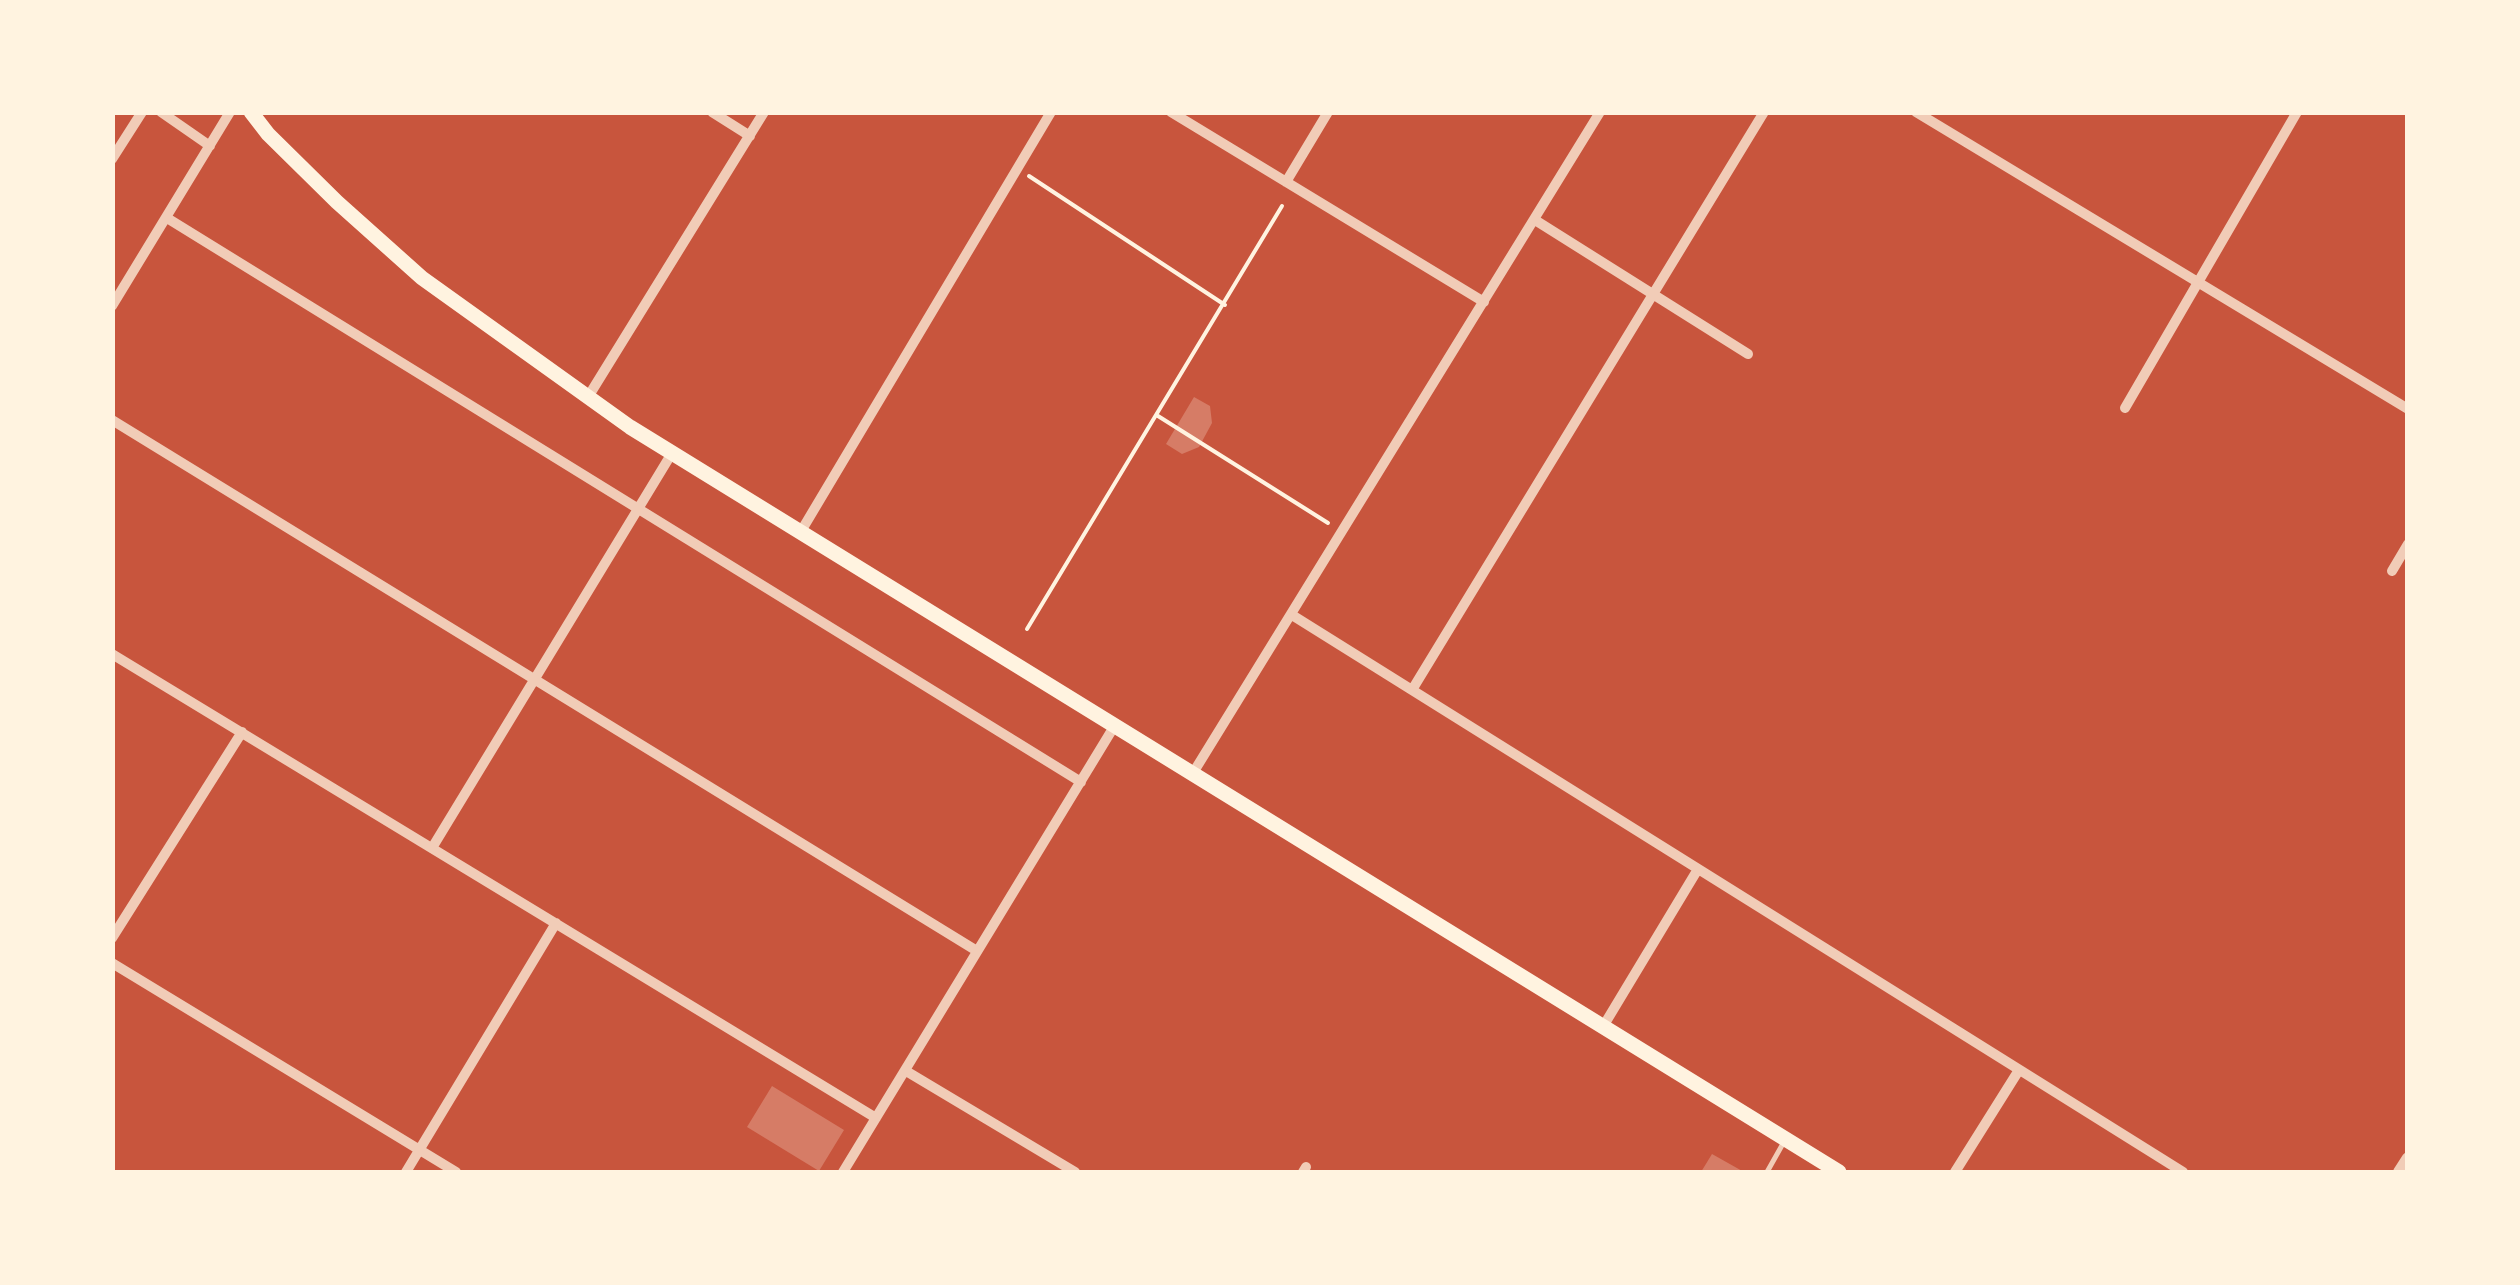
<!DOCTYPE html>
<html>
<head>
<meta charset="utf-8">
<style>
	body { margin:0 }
	#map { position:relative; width:2520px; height:1285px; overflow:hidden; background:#c8553d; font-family:Lato,sans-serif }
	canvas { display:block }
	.frame { position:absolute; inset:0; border:115px solid #fff3e0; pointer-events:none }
</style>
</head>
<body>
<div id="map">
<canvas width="2520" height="1285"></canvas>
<div class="frame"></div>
</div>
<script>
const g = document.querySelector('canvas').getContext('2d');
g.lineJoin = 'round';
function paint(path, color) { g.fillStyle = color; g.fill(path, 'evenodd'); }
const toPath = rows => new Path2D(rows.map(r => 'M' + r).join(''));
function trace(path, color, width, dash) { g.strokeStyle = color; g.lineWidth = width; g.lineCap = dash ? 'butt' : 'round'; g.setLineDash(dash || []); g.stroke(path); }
paint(toPath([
	[1194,397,1210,406,1212,423,1199,447,1182,454,1166,444],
	[772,1086,844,1130,819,1171,747,1127],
	[1712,1154,1744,1172,1701,1172]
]), '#d67c66');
trace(toPath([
	[1029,176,1225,305],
	[1158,416,1328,523],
	[1027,629,1282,206]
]), '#fff3e0', 4);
trace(toPath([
	[1767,1172,1785,1140]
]), '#f1ccb7', 5);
trace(toPath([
	[161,112,210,146],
	[712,112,750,136],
	[1171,112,1484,302],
	[1916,112,2408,409],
	[112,159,142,112],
	[1286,182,1328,112],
	[167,218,1081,782],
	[1535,220,1748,354],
	[112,306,230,112],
	[588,397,764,112],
	[2125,408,2297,112],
	[112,420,977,951],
	[800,533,1051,112],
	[2392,571,2408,544],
	[1292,615,2183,1172],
	[112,654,876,1118],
	[1412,690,1764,112],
	[1193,773,1600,112],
	[432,848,672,453],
	[112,938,242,732],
	[112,963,456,1172],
	[1604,1025,1698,869],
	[906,1071,1075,1172],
	[406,1172,556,923],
	[843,1172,1115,725],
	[1303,1172,1306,1167],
	[1955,1172,2019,1070]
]), '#f1ccb7', 10);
trace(toPath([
	[2399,1172,2408,1158]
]), '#f1ccb7', 12);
trace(toPath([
	[251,112,268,134,337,202,422,278,630,427,1839,1172]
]), '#fff3e0', 15);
</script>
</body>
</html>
